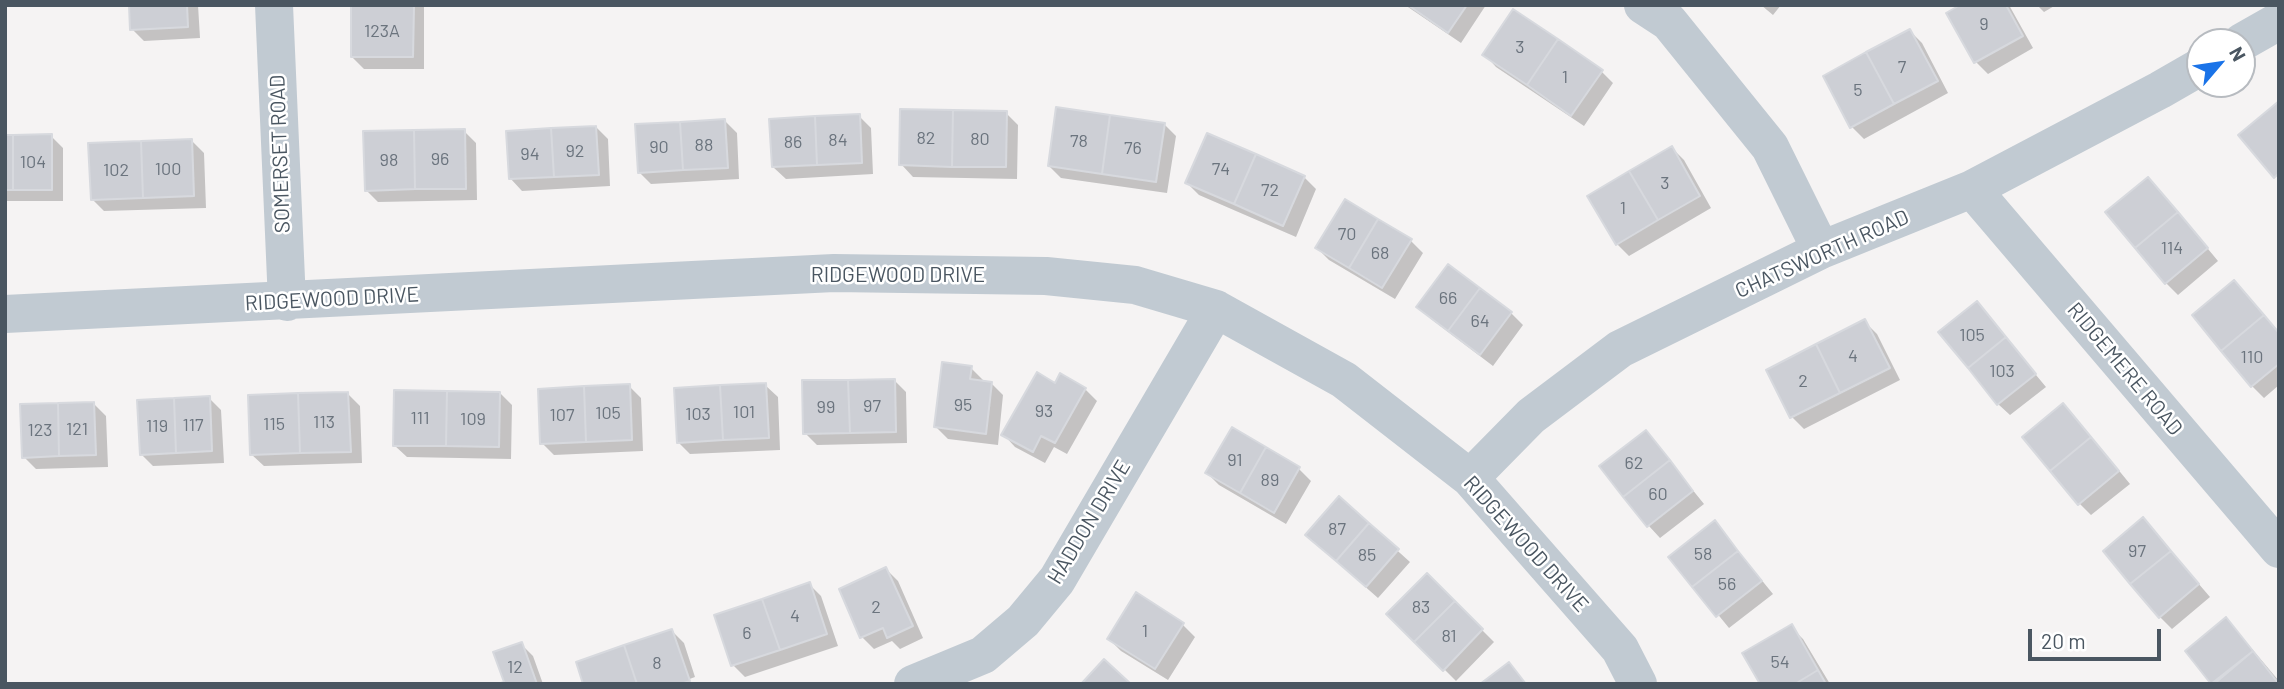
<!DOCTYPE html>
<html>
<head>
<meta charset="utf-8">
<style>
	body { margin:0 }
	#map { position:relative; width:2284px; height:689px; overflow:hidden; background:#f5f3f3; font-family:Barlow,sans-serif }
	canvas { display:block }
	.frame { position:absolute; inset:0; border:7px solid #4a5661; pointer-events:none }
	.north { position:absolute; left:2186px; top:28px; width:70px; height:70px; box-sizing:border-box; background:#fff; border:2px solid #b7bbc0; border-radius:50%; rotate:61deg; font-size:19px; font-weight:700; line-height:28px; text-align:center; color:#4a5661 }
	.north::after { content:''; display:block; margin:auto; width:24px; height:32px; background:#1a73e8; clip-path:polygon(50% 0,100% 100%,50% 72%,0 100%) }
	.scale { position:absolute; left:2028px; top:629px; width:133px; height:32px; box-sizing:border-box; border:4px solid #4a5661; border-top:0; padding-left:9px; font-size:21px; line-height:24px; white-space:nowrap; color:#4a5661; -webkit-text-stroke:5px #fff; paint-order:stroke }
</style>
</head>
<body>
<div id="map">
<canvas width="2284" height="689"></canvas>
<div class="frame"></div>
<div class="north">N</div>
<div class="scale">20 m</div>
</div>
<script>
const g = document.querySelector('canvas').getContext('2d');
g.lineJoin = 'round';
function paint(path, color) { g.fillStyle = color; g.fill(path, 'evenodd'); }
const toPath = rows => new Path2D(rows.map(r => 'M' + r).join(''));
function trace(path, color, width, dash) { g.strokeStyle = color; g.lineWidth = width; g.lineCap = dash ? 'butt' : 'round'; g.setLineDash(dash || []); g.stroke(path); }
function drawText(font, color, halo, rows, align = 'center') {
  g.font = font + ' Barlow,sans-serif'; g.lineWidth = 5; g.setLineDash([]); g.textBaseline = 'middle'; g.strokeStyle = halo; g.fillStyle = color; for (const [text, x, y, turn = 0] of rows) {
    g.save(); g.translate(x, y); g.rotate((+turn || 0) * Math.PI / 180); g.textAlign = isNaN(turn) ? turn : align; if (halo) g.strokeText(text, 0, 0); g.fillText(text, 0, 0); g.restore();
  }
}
paint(toPath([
	[130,5,198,5,200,38,144,41,132,29],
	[352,5,424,5,424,69,364,69,352,57],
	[1405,5,1486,5,1461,43],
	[1761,5,1781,5,1773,15],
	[1963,5,2009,5,2033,48,1988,74,1976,62],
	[2037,5,2056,5,2044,12],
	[1910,31,1922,43,1948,93,1864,139,1852,127],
	[1485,55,1601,71,1613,83,1584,126,1496,67],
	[1006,113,1018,125,1017,179,913,177,901,164],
	[859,116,871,128,873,174,786,179,773,167],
	[725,121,737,133,739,179,651,184,639,172],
	[1164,124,1176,136,1167,193,1061,178,1049,166],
	[596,127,608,139,610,186,522,191,510,178],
	[464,131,476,143,477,200,378,202,366,190],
	[5,136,51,136,63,148,63,201,5,201],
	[192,141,204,153,206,208,104,211,92,199],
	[1672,148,1684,160,1711,208,1629,256,1617,244],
	[1304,177,1316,189,1296,237,1199,195,1187,183],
	[2160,191,2218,261,2178,295,2166,283],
	[1411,241,1423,253,1395,299,1329,260,1317,248],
	[1977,304,2046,387,2010,415,1998,404],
	[1419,307,1511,313,1523,325,1493,366,1431,319],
	[1865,322,1877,334,1900,380,1804,429,1792,417],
	[2279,334,2279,385,2264,398,2252,386],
	[971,368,983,380,983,382,991,383,1003,395,998,445,948,439,936,427],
	[894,380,906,392,907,443,817,445,805,433],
	[765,385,778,397,780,450,690,454,678,442],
	[1056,385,1085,389,1097,401,1067,454,1054,447,1045,463,1015,447,1004,435],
	[629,386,641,398,643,451,554,455,542,443],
	[500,393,512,405,511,459,407,457,394,445],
	[348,394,360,406,362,463,264,466,251,454],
	[209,398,221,410,224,463,153,466,141,454],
	[94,404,106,416,108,467,36,469,24,457],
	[2075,417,2130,484,2091,515,2079,503],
	[1646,432,1704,504,1660,538,1649,526],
	[1299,469,1311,481,1286,524,1219,485,1207,473],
	[1340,499,1410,562,1378,598,1320,547],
	[2143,519,2210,597,2172,629,2160,617],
	[1715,523,1773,594,1729,628,1671,557],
	[886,569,898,581,923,638,900,649,892,641,874,649,862,637,841,590],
	[1427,575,1494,642,1456,681,1389,614],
	[809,584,821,596,838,646,745,677,733,665],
	[1136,595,1183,625,1195,637,1168,680,1121,651,1109,639],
	[1791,627,1803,639,1830,684,1762,684],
	[672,631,684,643,695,677,676,684],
	[2237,631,2279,681,2279,684,2214,684,2187,652],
	[521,644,533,656,543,684,503,684,506,683]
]), '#0003');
const building = toPath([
	[129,5,187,5,188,27,130,30,129,5],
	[351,5,414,5,413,57,351,57,351,5],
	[1408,5,1467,5,1448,33,1408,5],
	[1960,5,2006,5,2023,36,1974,63,1946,13,1960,5],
	[1513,9,1558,39,1527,85,1482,55,1513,9],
	[1910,29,1938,81,1894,104,1866,52,1910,29],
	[1558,39,1603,70,1571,116,1527,85,1558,39],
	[1866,52,1894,104,1850,128,1823,76,1866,52],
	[2279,101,2279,173,2274,178,2238,135,2279,101],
	[1056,107,1110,115,1102,174,1048,166,1056,107],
	[900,109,953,110,952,167,899,165,900,109],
	[953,110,1007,111,1006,167,952,167,953,110],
	[860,114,862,163,817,165,815,116,860,114],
	[1110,115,1165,123,1156,182,1102,174,1110,115],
	[815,116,817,165,772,167,769,119,815,116],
	[725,119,728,168,683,170,680,122,725,119],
	[680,122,683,170,638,173,635,124,680,122],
	[596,126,599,175,554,177,551,128,596,126],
	[551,128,554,177,509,179,506,131,551,128],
	[465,129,466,189,415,189,414,130,465,129],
	[414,130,415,189,365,191,363,131,414,130],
	[1207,133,1256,154,1234,204,1185,183,1207,133],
	[52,134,52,190,13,190,13,135,52,134],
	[5,135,13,135,13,190,5,190,5,135],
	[192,139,194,196,143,198,141,141,192,139],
	[141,141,143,198,91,200,88,143,141,141],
	[1672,146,1700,196,1658,220,1629,171,1672,146],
	[1256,154,1305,176,1283,226,1234,204,1256,154],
	[1629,171,1658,220,1616,245,1587,196,1629,171],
	[2148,177,2178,212,2135,248,2105,212,2148,177],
	[1345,199,1378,219,1349,268,1315,248,1345,199],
	[2178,212,2208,248,2165,284,2135,248,2178,212],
	[1378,219,1412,239,1382,288,1349,268,1378,219],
	[1448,264,1480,288,1448,331,1416,307,1448,264],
	[2234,280,2264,315,2221,351,2192,315,2234,280],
	[1480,288,1512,312,1480,355,1448,331,1480,288],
	[1977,301,2006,337,1968,368,1938,332,1977,301],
	[2264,315,2279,333,2279,364,2251,387,2221,351,2264,315],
	[1865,319,1890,368,1840,393,1816,344,1865,319],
	[2006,337,2036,374,1997,405,1968,368,2006,337],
	[1816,344,1840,393,1790,418,1766,370,1816,344],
	[942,362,972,366,970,379,992,382,986,434,934,427,942,362],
	[1037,372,1055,383,1060,373,1086,388,1055,443,1041,436,1033,452,1001,435,1037,372],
	[895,379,896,432,850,433,848,380,895,379],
	[802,380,848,380,850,433,803,434,802,380],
	[766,383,769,438,723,440,720,385,766,383],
	[630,384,632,440,586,442,584,386,630,384],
	[720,385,723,440,677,443,674,388,720,385],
	[584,386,586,442,540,444,538,389,584,386],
	[394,390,447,391,446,446,393,446,394,390],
	[447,391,500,392,499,447,446,446,447,391],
	[348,392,351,452,300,453,298,393,348,392],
	[298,393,300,453,250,455,248,395,298,393],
	[210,396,212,451,176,453,174,398,210,396],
	[174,398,176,453,140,455,137,400,174,398],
	[94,402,96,455,59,456,58,403,94,402],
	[58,403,59,456,22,458,20,404,58,403],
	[2063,403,2091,437,2050,471,2022,437,2063,403],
	[1232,427,1266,447,1240,493,1205,473,1232,427],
	[1646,430,1670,460,1623,497,1599,466,1646,430],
	[2091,437,2119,471,2078,505,2050,471,2091,437],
	[1266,447,1300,467,1274,513,1240,493,1266,447],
	[1670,460,1693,491,1647,527,1623,497,1670,460],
	[1339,496,1369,523,1336,561,1305,535,1339,496],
	[2143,517,2171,551,2130,584,2103,551,2143,517],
	[1715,520,1738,551,1692,587,1668,557,1715,520],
	[1369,523,1399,549,1366,587,1336,561,1369,523],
	[1738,551,1762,581,1716,617,1692,587,1738,551],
	[2171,551,2199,584,2159,618,2130,584,2171,551],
	[886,567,913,626,887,638,883,628,860,638,839,589,886,567],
	[1427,573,1455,601,1414,642,1386,614,1427,573],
	[810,582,827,634,780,650,762,599,810,582],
	[1136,592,1184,623,1155,669,1107,639,1136,592],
	[762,599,780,650,731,666,714,615,762,599],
	[1455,601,1483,629,1443,671,1414,642,1455,601],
	[2226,617,2253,651,2211,684,2185,651,2226,617],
	[1792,624,1818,670,1795,684,1760,684,1742,653,1792,624],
	[672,629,690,681,681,684,637,684,624,645,672,629],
	[522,642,537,684,498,684,504,682,493,652,522,642],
	[624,645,637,684,583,684,576,662,624,645],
	[2253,651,2279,684,2214,684,2253,651],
	[1104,659,1131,684,1081,684,1104,659],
	[1509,662,1526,684,1480,684,1509,662],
	[1818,670,1826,684,1795,684,1818,670]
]);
paint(building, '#cdcfd5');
trace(building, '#d7d9de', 2);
trace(toPath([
	[274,5,287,302],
	[1643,5,1669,22,1770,147,1821,250],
	[2242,42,2279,21],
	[1972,189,2279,549],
	[5,314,834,273,1046,276,1135,285,1216,309,1344,380,1470,478,1620,649,1638,684],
	[1470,478,1531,416,1620,349,1821,250,1972,189,2160,90,2200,67],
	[913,684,983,655,1023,621,1057,580,1216,309]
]), '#c1cad2', 38);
drawText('18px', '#6b747e', null, [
	["9",1984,24],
	["123A",382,31],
	["3",1520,47],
	["7",1902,67],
	["1",1565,77],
	["5",1858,90],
	["82",926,138],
	["80",980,139],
	["84",838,140],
	["78",1079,141],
	["86",793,142],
	["88",704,145],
	["90",659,147],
	["76",1133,148],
	["92",575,151],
	["94",530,154],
	["96",440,159],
	["98",389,160],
	["104",33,162],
	["100",168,169],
	["74",1221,169],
	["102",116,170],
	["3",1665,183],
	["72",1270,190],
	["1",1623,208],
	["70",1347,234],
	["114",2172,248],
	["68",1380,253],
	["66",1448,298],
	["64",1480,321],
	["105",1972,335],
	["4",1853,356],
	["110",2252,357],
	["103",2002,371],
	["2",1803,381],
	["95",963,405],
	["97",872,406],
	["99",826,407],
	["93",1044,411],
	["101",744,412],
	["105",608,413],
	["103",698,414],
	["107",562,415],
	["111",420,418],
	["109",473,419],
	["113",324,422],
	["115",274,424],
	["117",193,425],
	["119",157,426],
	["121",77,429],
	["123",40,430],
	["91",1235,460],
	["62",1634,463],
	["89",1270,480],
	["60",1658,494],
	["87",1337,529],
	["97",2137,551],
	["58",1703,554],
	["85",1367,555],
	["56",1727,584],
	["2",876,607],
	["83",1421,607],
	["4",795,616],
	["1",1145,631],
	["6",747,633],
	["81",1449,636],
	["54",1780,662],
	["8",657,663],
	["12",515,667]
]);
drawText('21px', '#4a5661', '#fff', [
	["SOMERSET ROAD",280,154,-92],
	["CHATSWORTH ROAD",1822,254,-24],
	["RIDGEWOOD DRIVE",898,275],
	["RIDGEWOOD DRIVE",332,299,-3],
	["RIDGEMERE ROAD",2125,369,50],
	["HADDON DRIVE",1089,522,-59],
	["RIDGEWOOD DRIVE",1526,544,48]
]);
</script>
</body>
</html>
